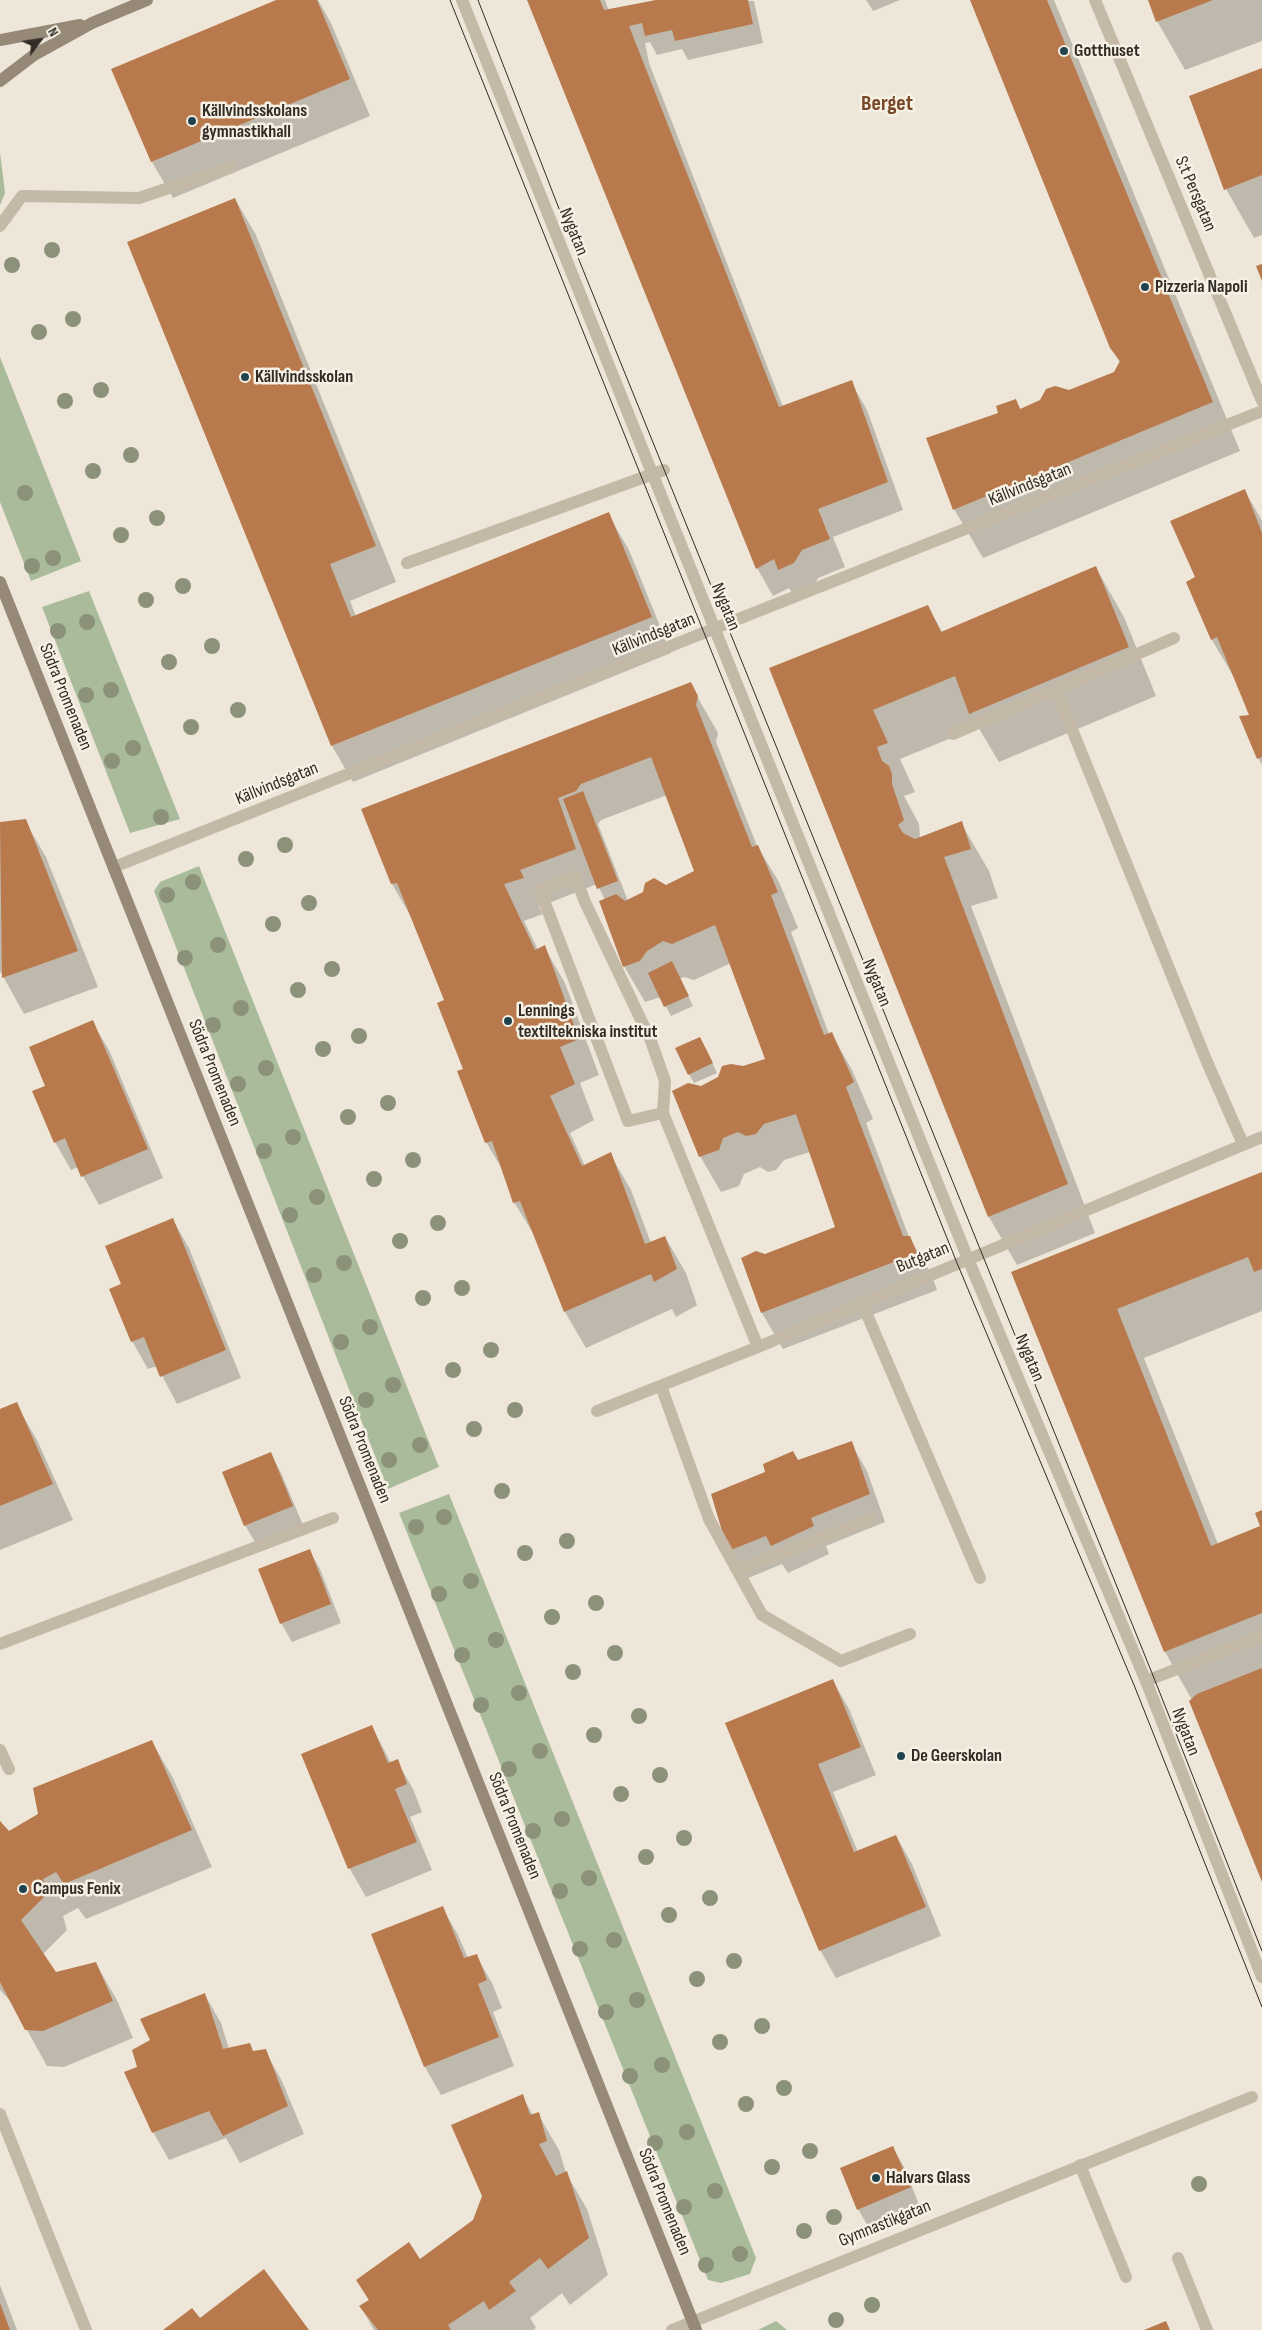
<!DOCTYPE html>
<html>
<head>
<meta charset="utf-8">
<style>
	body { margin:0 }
	#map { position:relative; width:1262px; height:2330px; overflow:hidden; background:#eee7d9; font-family:"Sofia Sans Condensed",sans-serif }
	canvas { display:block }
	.north { position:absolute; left:15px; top:15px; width:50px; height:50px; -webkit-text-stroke:4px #f6f1e4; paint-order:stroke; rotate:59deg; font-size:14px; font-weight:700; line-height:20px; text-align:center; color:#312c26 }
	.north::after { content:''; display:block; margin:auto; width:18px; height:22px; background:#312c26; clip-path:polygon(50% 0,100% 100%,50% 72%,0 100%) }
</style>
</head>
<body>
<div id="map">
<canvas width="1262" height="2330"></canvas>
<div class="north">N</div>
</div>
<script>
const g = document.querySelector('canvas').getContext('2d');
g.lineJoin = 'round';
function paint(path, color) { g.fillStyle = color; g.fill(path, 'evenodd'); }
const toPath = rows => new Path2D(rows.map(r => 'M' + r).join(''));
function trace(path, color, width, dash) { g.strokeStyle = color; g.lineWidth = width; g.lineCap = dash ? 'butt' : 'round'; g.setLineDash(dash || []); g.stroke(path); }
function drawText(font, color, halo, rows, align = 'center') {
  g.font = font + ' "Sofia Sans Condensed",sans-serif'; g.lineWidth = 5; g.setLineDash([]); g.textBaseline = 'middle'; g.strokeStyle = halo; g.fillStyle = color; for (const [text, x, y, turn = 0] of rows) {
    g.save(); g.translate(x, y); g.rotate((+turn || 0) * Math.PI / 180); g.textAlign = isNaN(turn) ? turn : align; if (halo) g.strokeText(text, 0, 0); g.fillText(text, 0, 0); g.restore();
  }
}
paint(toPath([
	[0,152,5,193,0,205],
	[0,357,81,561,31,581,0,502],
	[89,591,180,819,130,833,42,607],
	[199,866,439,1467,388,1489,154,891,160,882],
	[449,1494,756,2258,750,2274,721,2283,708,2280,399,1513],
	[776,2321,787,2330,758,2330]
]), '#aabb9b');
paint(toPath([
	[280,0,318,0,331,23,370,116,173,198,152,162,113,69],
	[528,0,605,0,609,11,662,0,754,1,763,43,688,60,682,49,657,55,650,42,645,43,649,63,783,407,851,382,867,410,903,510,833,537,845,567,818,578,810,591,795,598,789,588,773,596,757,568],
	[866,0,900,0,873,11],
	[971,0,1054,0,1240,451,983,558,954,509,999,414,1016,401,1021,410,1115,373,1120,363,1111,348],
	[1149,0,1262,0,1262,41,1185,70,1157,21],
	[1262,69,1262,235,1254,238,1226,189],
	[235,199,256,235,396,582,350,601,356,616,608,514,629,550,671,653,353,782,332,746,128,243],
	[1245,491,1262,521,1262,765,1258,758,1251,716,1238,684,1212,640,1188,583,1197,577],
	[1096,568,1124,617,1156,696,999,762,978,727,900,759,915,792,904,796,919,824,920,838,961,823,989,871,998,898,971,906,1095,1233,1017,1265,989,1217,771,669,928,607,943,633],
	[690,684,718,733,716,742,757,846,779,882,798,928,791,932,829,1034,831,1033,852,1070,873,1119,866,1123,909,1237,931,1273,937,1290,783,1349,762,1313,765,1255,836,1228,810,1152,784,1160,776,1170,768,1172,760,1167,744,1174,739,1186,721,1192,700,1156,701,1087,766,1060,731,963,694,980,684,977,680,979,693,1006,671,1016,661,997,645,1002,624,966,605,900,597,884,539,907,543,914,524,921,538,950,544,947,565,983,599,1075,580,1083,594,1120,570,1133,585,1166,610,1154,631,1190,651,1243,665,1237,686,1273,697,1305,676,1317,672,1309,586,1348,565,1312,536,1238,514,1202,505,1174,486,1142,445,1001,413,920,392,884],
	[667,795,696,872,628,901,598,824,601,820],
	[25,821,46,857,98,987,24,1014,0,971,0,824],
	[92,1022,109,1050,163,1178,99,1205,78,1167,71,1170,55,1142,46,1086],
	[705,1047,717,1073,694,1083,689,1074],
	[1262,1173,1262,1311,1144,1358,1218,1544,1261,1527,1262,1511,1262,1878,1192,1700,1165,1652,1013,1273],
	[173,1220,189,1248,241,1378,177,1404,157,1366,148,1369,132,1341,123,1285],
	[16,1404,37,1440,73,1520,0,1550,0,1411],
	[851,1443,867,1471,885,1522,826,1546,829,1554,788,1573,782,1564,746,1579,729,1551,798,1461],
	[271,1454,281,1473,303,1525,256,1544,245,1525],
	[309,1550,320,1569,341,1623,292,1642,281,1623],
	[833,1681,849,1709,876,1775,833,1792,858,1852,896,1836,912,1864,941,1936,836,1978,820,1950,727,1724],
	[372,1727,391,1763,397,1761,413,1789,422,1812,410,1817,432,1870,366,1897,350,1869,303,1755],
	[152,1742,173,1778,212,1867,86,1919,78,1908,63,1916,67,1930,43,1954,56,1973,96,1964,117,2000,133,2038,64,2067,47,2066,12,2003,0,1990,0,1823,8,1833],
	[442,1907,458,1935,468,1958,476,1955,492,1983,502,2008,493,2012,514,2066,441,2095,425,2067],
	[205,1995,221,2023,229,2049,249,2045,254,2053,265,2051,281,2079,304,2134,240,2163,226,2138,169,2160,153,2132,138,2067,151,2041],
	[522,2096,533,2115,538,2114,559,2150,566,2173,587,2209,608,2275,570,2305,562,2293,530,2318,536,2328,533,2330,374,2330,361,2307,369,2301,358,2281,420,2261,474,2221],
	[893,2148,904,2167,920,2207,869,2228,858,2209],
	[0,2285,17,2330,0,2330]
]), '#0003');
paint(toPath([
	[276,0,317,0,350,79,151,162,111,69],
	[527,0,600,0,604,10,656,0,748,0,753,24,675,41,672,30,645,36,642,23,629,26,779,407,852,380,888,482,818,509,830,539,802,550,794,563,778,570,774,559,756,569],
	[970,0,1047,0,1213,402,953,510,926,438,998,413,996,406,1016,399,1020,409,1040,400,1046,389,1055,386,1069,390,1114,372,1120,361,1110,348],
	[1148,0,1213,0,1156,22],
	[1262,68,1262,175,1224,190,1189,96],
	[235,198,376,546,330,564,351,617,609,512,652,617,331,746,127,242],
	[1262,264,1262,281,1256,266],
	[1245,489,1262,533,1262,757,1257,759,1239,716,1249,715,1217,637,1211,640,1186,582,1195,577,1170,521],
	[1096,566,1129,647,969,714,955,676,873,710,888,743,877,747,882,761,889,766,892,774,892,784,904,820,898,825,903,833,915,839,962,821,971,849,944,857,1068,1184,988,1217,769,668,928,605,941,632],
	[691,682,698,696,696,705,752,847,758,845,778,892,771,895,824,1035,832,1032,854,1082,846,1087,903,1236,910,1236,917,1253,761,1313,741,1258,756,1251,765,1254,835,1227,796,1114,764,1124,756,1134,746,1136,738,1132,723,1138,719,1150,699,1157,672,1091,688,1083,701,1086,718,1077,722,1066,731,1064,743,1066,765,1059,715,925,672,944,663,941,647,951,640,961,623,967,599,901,616,894,625,901,643,892,645,883,654,878,666,885,694,871,651,757,581,784,576,791,558,798,576,849,520,870,524,878,504,884,535,950,545,945,579,1039,560,1047,575,1084,550,1096,582,1166,611,1152,645,1244,665,1236,677,1269,654,1282,651,1274,564,1312,520,1201,513,1203,492,1141,485,1143,457,1071,463,1069,437,1003,444,1000,397,883,391,884,361,809],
	[583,791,618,881,597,889,563,799],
	[26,819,78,951,2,978,0,822],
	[672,961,689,996,664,1007,648,973],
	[93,1020,148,1149,81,1177,65,1138,54,1143,32,1091,45,1086,29,1047],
	[700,1037,713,1063,688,1075,675,1048],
	[1262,1172,1262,1269,1254,1272,1248,1257,1117,1309,1211,1546,1260,1526,1255,1513,1262,1510,1262,1613,1164,1652,1011,1272],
	[173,1218,226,1350,160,1377,144,1337,131,1342,109,1289,121,1284,105,1246],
	[17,1402,53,1484,0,1506,0,1409],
	[852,1441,870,1494,811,1518,814,1526,771,1546,766,1536,728,1551,711,1494,765,1472,763,1464,793,1451,798,1460],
	[271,1452,293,1506,244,1526,222,1472],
	[310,1549,331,1604,280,1624,258,1569],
	[1262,1668,1262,1882,1189,1701,1197,1694],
	[833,1679,861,1747,818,1764,854,1852,896,1835,926,1907,819,1951,725,1723],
	[372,1725,388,1763,398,1759,407,1784,395,1789,417,1842,348,1869,301,1754],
	[152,1740,192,1830,64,1884,56,1872,43,1879,47,1894,21,1920,56,1972,96,1962,113,2001,43,2031,25,2030,0,1982,0,1821,9,1831,38,1814,33,1788],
	[443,1906,464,1958,477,1954,487,1980,478,1984,499,2037,424,2067,371,1934],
	[205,1993,223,2049,250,2043,253,2051,266,2049,288,2106,223,2136,209,2111,152,2133,124,2072,137,2067,132,2050,150,2040,140,2019],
	[523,2094,530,2115,539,2112,547,2141,539,2144,556,2176,567,2171,589,2238,548,2269,540,2258,509,2282,516,2291,489,2310,484,2301,448,2325,451,2330,378,2330,359,2306,369,2300,356,2280,409,2242,420,2259,473,2220,482,2196,451,2125],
	[893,2146,911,2187,857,2210,840,2168],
	[264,2269,309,2330,163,2330,192,2308,200,2318],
	[0,2303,10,2330,0,2330],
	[1166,2321,1170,2330,1144,2330]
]), '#b8794c');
trace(toPath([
	[0,226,22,196,139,198,232,167],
	[407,563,664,470],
	[1056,690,1207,1062,1243,1144],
	[953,734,1174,638],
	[663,1113,628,1121,540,890,575,876,585,902,651,1041,665,1081,663,1113,758,1347],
	[862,1303,980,1578],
	[661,1386,709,1519,762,1615,841,1661,910,1634],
	[737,1570,872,1519],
	[0,1644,333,1518],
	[0,1750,9,1769],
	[0,2114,86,2330],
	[1080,2165,1126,2277],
	[1178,2258,1207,2330]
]), '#c4b9a6', 12);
trace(toPath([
	[462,0,968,1259,1146,1681,1262,1977],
	[1095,0,1262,401],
	[114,867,1262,411],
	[597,1411,758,1347,1262,1137],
	[1146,1681,1262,1636],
	[672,2330,1252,2097]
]), '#c4b9a6', 12);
trace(toPath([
	[0,40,80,25],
	[0,81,34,55,92,23,147,0],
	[0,582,696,2330]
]), '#978978', 12);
trace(toPath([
	[450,0,957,1263,1134,1685,1262,2007],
	[478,0,577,255,1154,1678,1262,1951]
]), '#312c26', 1);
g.fillStyle = '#8c927a';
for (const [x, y] of [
	[52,250],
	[12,265],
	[73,319],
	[39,332],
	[101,390],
	[65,401],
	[131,455],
	[93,471],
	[25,493],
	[157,518],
	[121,535],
	[53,558],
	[32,566],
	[183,586],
	[146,600],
	[87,622],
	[58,631],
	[212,646],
	[169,662],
	[111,690],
	[86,695],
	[238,710],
	[191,727],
	[133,748],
	[112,761],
	[161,817],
	[285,845],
	[246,859],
	[193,882],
	[167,895],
	[309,903],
	[273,924],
	[218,945],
	[185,958],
	[332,969],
	[298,990],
	[241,1008],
	[213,1025],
	[359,1036],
	[323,1049],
	[266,1068],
	[238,1084],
	[388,1103],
	[348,1117],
	[293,1137],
	[264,1151],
	[413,1160],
	[374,1179],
	[317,1197],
	[290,1215],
	[438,1223],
	[400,1241],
	[344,1263],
	[314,1275],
	[462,1288],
	[423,1298],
	[370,1327],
	[341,1342],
	[491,1350],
	[453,1370],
	[393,1385],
	[366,1400],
	[515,1410],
	[474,1429],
	[420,1445],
	[389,1460],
	[502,1491],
	[444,1517],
	[416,1527],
	[567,1541],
	[525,1553],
	[471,1581],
	[439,1594],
	[596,1603],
	[552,1617],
	[496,1640],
	[615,1653],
	[462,1655],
	[573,1672],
	[519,1693],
	[481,1705],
	[639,1716],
	[594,1735],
	[540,1751],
	[509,1769],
	[660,1775],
	[621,1794],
	[562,1819],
	[533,1831],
	[684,1838],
	[646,1857],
	[589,1878],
	[560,1891],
	[710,1898],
	[669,1915],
	[614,1940],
	[580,1949],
	[734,1961],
	[697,1979],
	[637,2000],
	[606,2012],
	[762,2026],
	[720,2042],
	[662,2065],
	[630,2076],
	[784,2088],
	[746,2104],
	[687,2132],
	[655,2143],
	[810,2151],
	[772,2167],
	[1199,2184],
	[715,2191],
	[684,2207],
	[834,2217],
	[804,2231],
	[740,2254],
	[706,2265],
	[872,2305],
	[836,2320]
]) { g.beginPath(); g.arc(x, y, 8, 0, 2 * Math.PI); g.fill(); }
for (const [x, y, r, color] of [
	[1064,51,5,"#21434e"],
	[192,121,5,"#21434e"],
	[1145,287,5,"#21434e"],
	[245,377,5,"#21434e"],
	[508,1021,5,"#21434e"],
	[901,1756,5,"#21434e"],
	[23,1889,5,"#21434e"],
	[876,2178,5,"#21434e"]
]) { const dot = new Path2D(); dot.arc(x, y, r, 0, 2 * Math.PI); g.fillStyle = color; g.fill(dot); trace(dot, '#f6f1e4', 2); }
drawText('bold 18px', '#312c26', '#f6f1e4', [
	["Gotthuset",1074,51],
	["Källvindsskolans",202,111],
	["gymnastikhall",202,132],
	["Pizzeria Napoli",1155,287],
	["Källvindsskolan",255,377],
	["Lennings",518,1011],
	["textiltekniska institut",518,1032],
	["De Geerskolan",911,1756],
	["Campus Fenix",33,1889],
	["Halvars Glass",886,2178]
], 'left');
drawText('18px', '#312c26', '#f6f1e4', [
	["S:t Persgatan",1195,194,67],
	["Nygatan",573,232,68],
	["Källvindsgatan",1030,485,-22],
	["Nygatan",725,607,68],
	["Källvindsgatan",654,635,-22],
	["Södra Promenaden",65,697,68],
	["Källvindsgatan",277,784,-22],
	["Nygatan",876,983,68],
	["Södra Promenaden",214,1073,68],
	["Butgatan",923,1258,-22],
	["Nygatan",1029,1358,67],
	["Södra Promenaden",364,1450,68],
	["Nygatan",1185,1732,69],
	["Södra Promenaden",514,1826,68],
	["Södra Promenaden",664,2202,68],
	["Gymnastikgatan",885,2224,-22]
]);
drawText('bold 22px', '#774828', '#f6f1e4', [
	["Berget",887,104]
]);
</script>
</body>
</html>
